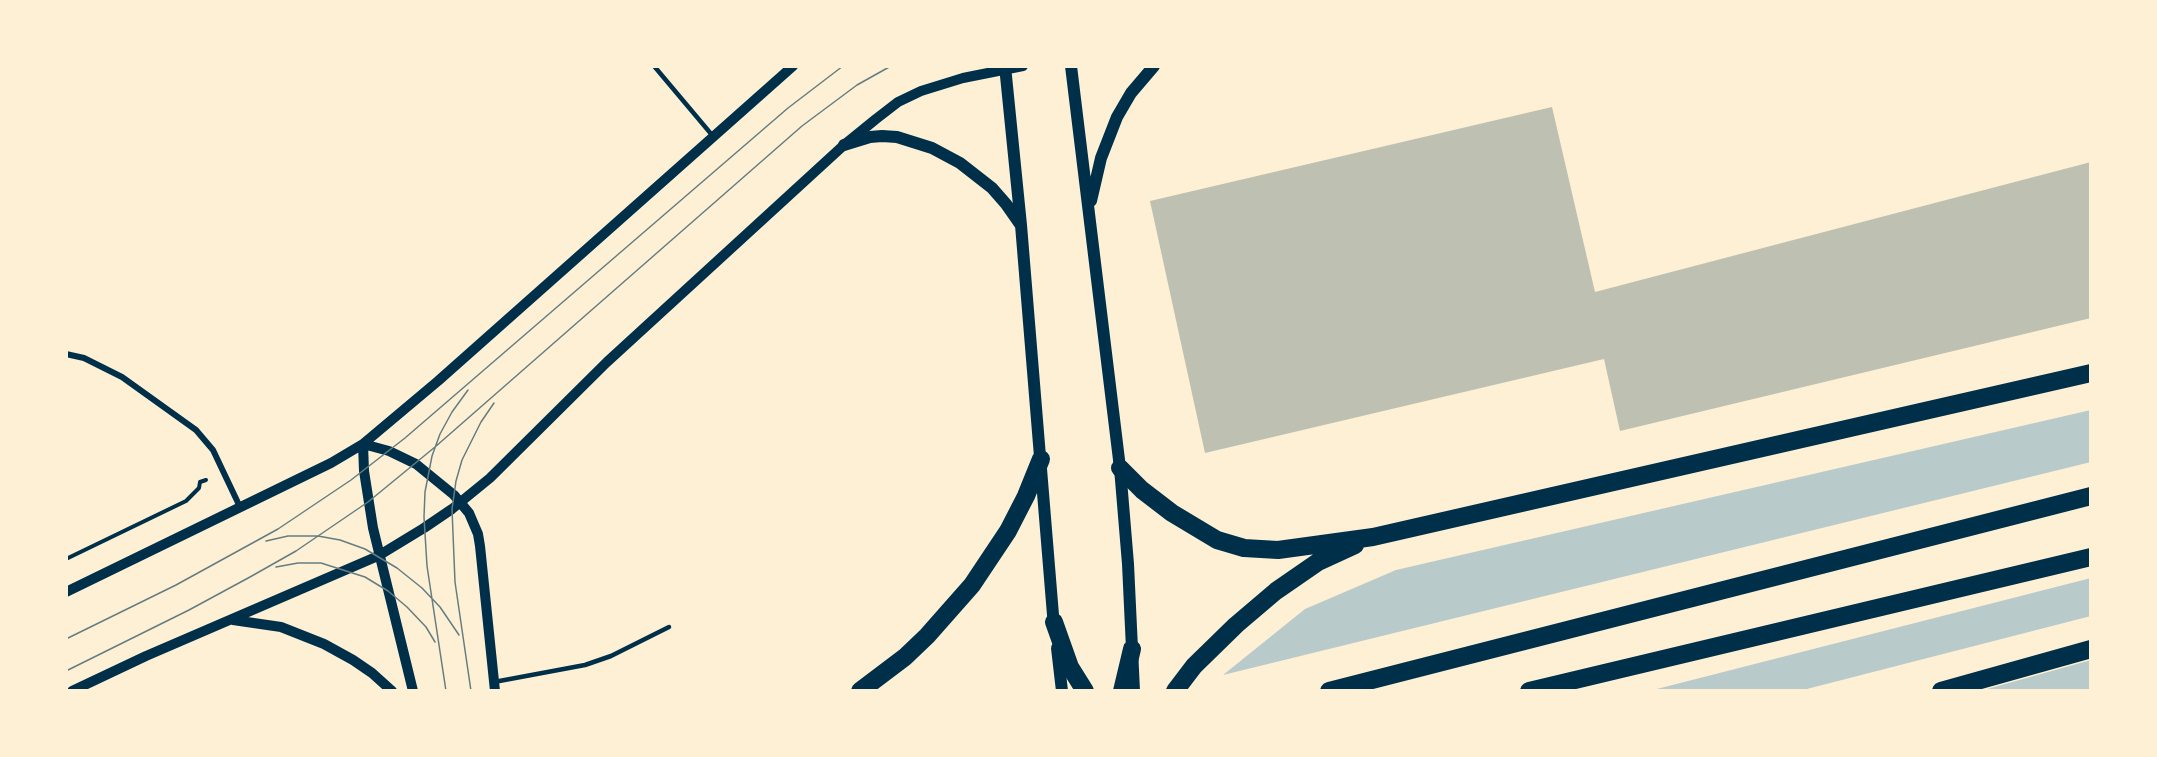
<!DOCTYPE html>
<html>
<head>
<meta charset="utf-8">
<style>
	body { margin:0 }
	#map { position:relative; width:2157px; height:757px; overflow:hidden; background:#fdf0d5; font-family:"IBM Plex Sans",sans-serif }
	canvas { display:block }
	.frame { position:absolute; inset:0; border:68px solid #fdf0d5; pointer-events:none }
</style>
</head>
<body>
<div id="map">
<canvas width="2157" height="757"></canvas>
<div class="frame"></div>
</div>
<script>
const g = document.querySelector('canvas').getContext('2d');
g.lineJoin = 'round';
function paint(path, color) { g.fillStyle = color; g.fill(path, 'evenodd'); }
const toPath = rows => new Path2D(rows.map(r => 'M' + r).join(''));
function trace(path, color, width, dash) { g.strokeStyle = color; g.lineWidth = width; g.lineCap = dash ? 'butt' : 'round'; g.setLineDash(dash || []); g.stroke(path); }
paint(toPath([
	[2091,410,2091,462,1223,675,1305,609,1396,570],
	[2091,578,2091,616,1799,691,1649,691],
	[2091,660,2091,691,1980,691]
]), '#b9caca');
paint(toPath([
	[1552,107,1595,292,2091,162,2091,318,1620,431,1604,359,1205,453,1150,201]
]), '#bec0b2');
trace(toPath([
	[66,559,186,501,199,488,200,482,206,480]
]), '#003049', 4);
trace(toPath([
	[654,66,712,135],
	[494,682,585,665,611,656,669,627]
]), '#003049', 4.5);
trace(toPath([
	[66,354,84,358,122,377,196,430,213,450,240,507]
]), '#003049', 6);
trace(toPath([
	[363,444,389,451,416,464,454,495,469,513,478,534,480,546,495,691],
	[363,444,364,471,373,528,413,691],
	[66,592,331,463,363,444,438,381,793,66],
	[233,620,281,627,324,644,353,660,372,673,392,691],
	[72,691,146,656,378,556,424,528,452,509,490,478,607,362,844,145,876,119,898,102,921,91,963,78,1023,66]
]), '#003049', 10);
trace(toPath([
	[1005,66,1021,225,1054,627],
	[1071,66,1120,468,1128,564,1134,691],
	[844,145,870,137,882,136,897,137,932,148,960,163,992,188,1006,204,1020,224],
	[1091,201,1101,158,1117,117,1131,93,1154,66],
	[1057,648,1062,691]
]), '#003049', 12);
trace(toPath([
	[1120,468,1142,490,1172,513,1217,540,1244,548,1278,550,1373,537,2091,373],
	[1054,622,1070,667,1085,691],
	[860,691,905,657,927,636,972,585,1008,531,1026,496,1041,459],
	[1122,691,1132,649],
	[1175,691,1194,666,1236,625,1276,591,1318,562,1355,545],
	[1329,691,2091,496],
	[1529,691,2091,557],
	[1941,691,2091,649]
]), '#003049', 18);
trace(toPath([
	[266,541,288,536,318,536,340,540,365,549,397,568,422,588,440,607,459,635],
	[276,567,298,563,321,563,365,577,388,591,407,607,426,627,435,642],
	[66,639,176,585,278,529,351,480,405,438,788,108,843,66],
	[66,671,189,610,250,577,296,551,368,502,435,447,802,126,857,85,891,66],
	[446,691,427,566,424,517,425,492,432,456,440,434,452,412,468,390],
	[471,691,455,582,452,509,456,481,462,460,481,422,494,403]
]), '#657d81', 1.5);
</script>
</body>
</html>
